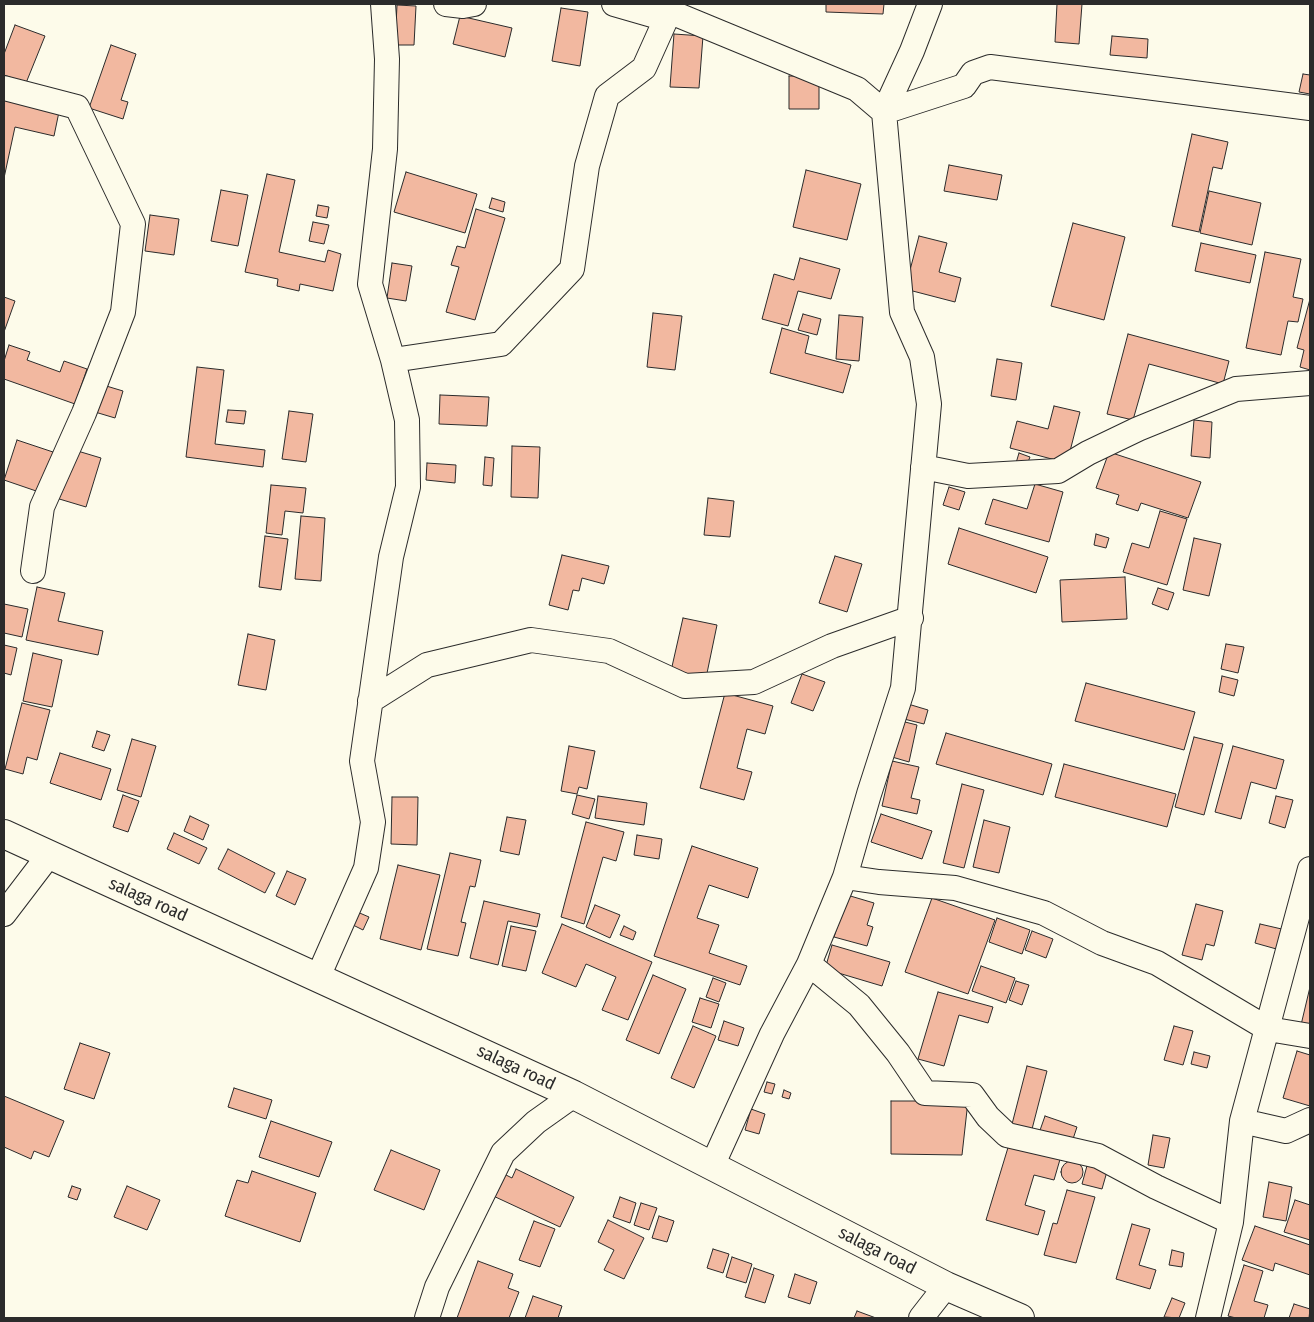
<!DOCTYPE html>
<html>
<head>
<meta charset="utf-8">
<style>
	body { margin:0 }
	#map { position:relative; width:1314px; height:1322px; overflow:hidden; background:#fdfbea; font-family:"Fira Sans Condensed",sans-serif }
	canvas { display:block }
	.frame { position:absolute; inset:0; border:5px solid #2b2b2b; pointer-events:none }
</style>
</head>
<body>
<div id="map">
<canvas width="1314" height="1322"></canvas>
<div class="frame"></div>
</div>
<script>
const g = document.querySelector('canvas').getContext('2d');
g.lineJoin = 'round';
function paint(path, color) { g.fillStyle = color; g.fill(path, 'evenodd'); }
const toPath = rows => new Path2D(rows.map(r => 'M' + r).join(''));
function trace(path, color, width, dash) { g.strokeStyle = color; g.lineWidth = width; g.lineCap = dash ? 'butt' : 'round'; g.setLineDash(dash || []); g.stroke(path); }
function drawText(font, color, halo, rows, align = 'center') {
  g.font = font + ' "Fira Sans Condensed",sans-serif'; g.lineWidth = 4; g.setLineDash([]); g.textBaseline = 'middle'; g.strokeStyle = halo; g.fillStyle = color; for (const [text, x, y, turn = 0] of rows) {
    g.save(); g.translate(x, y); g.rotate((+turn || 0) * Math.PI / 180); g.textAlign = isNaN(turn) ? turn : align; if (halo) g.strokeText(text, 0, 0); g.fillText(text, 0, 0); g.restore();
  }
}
const building = toPath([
	[826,4,884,4,883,14,826,12,826,4],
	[1057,4,1082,4,1079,44,1055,42,1057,4],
	[397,5,416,6,414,45,395,45,397,5],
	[561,8,588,12,580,66,552,61,561,8],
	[460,16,512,28,505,57,453,44,460,16],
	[15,25,45,36,26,83,4,75,4,54,15,25],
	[674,34,703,36,699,88,670,87,674,34],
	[1112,36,1148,39,1147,58,1110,55,1112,36],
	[111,45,136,54,121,100,128,102,123,119,89,108,111,45],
	[1303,74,1310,75,1310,94,1299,92,1303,74],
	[789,76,819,76,819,109,789,109,789,76],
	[4,95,60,107,54,136,15,127,4,178,4,95],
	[1192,134,1228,142,1222,169,1213,167,1199,232,1172,226,1192,134],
	[949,165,1002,175,997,200,944,191,949,165],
	[806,170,861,184,847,240,793,227,806,170],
	[406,172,477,194,465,233,394,212,406,172],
	[267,174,295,180,279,252,325,262,328,250,341,254,333,291,300,284,299,291,277,286,278,279,245,272,267,174],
	[221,190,248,195,238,246,211,241,221,190],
	[1209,191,1261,203,1252,245,1200,233,1209,191],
	[492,198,505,202,503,212,489,208,492,198],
	[318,205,329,207,327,218,316,216,318,205],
	[476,209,505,218,475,320,446,312,459,267,451,265,457,246,465,248,476,209],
	[150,215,179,219,174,255,145,251,150,215],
	[313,222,329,225,324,244,309,241,313,222],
	[1073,223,1125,237,1104,320,1051,306,1073,223],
	[919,236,947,243,939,272,961,278,955,302,905,289,919,236],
	[1201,243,1256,255,1250,283,1195,271,1201,243],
	[1265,252,1301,259,1293,297,1303,299,1298,322,1288,321,1281,355,1246,348,1265,252],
	[800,258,840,269,831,299,798,291,788,326,762,319,774,274,794,280,800,258],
	[392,263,412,266,406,301,387,298,392,263],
	[4,297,15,301,4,332,4,297],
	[1310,299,1310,370,1300,367,1304,350,1297,348,1310,299],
	[653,313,682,316,675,370,647,367,653,313],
	[803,314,821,319,817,335,798,330,803,314],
	[839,315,863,317,859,361,836,359,839,315],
	[782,328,809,336,805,353,851,365,843,393,770,373,782,328],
	[1128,334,1229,361,1223,384,1149,364,1133,420,1107,414,1128,334],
	[9,345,30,352,27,360,60,372,64,361,87,369,75,404,4,379,4,361,9,345],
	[997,359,1022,363,1016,400,991,396,997,359],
	[197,367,224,370,215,444,265,450,263,467,186,457,197,367],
	[103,385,123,391,115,418,95,412,103,385],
	[440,395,489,397,487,426,439,424,440,395],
	[1054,406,1080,412,1067,463,1010,448,1017,421,1048,429,1054,406],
	[228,410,246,411,244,424,226,422,228,410],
	[289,411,313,414,306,462,282,459,289,411],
	[1194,420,1212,422,1210,458,1191,456,1194,420],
	[17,440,56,453,42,493,4,480,17,440],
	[512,446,540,447,538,498,511,497,512,446],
	[71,449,101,458,86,507,56,498,71,449],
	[1109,452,1201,482,1188,518,1141,503,1138,511,1116,504,1119,495,1096,488,1109,452],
	[1019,453,1030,457,1026,467,1016,463,1019,453],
	[485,457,494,458,492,486,483,485,485,457],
	[427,463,456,465,455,483,426,480,427,463],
	[1035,484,1063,492,1049,542,985,524,993,499,1027,509,1035,484],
	[271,485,306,488,303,513,285,511,282,535,266,533,271,485],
	[949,487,965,492,959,510,943,505,949,487],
	[708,498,734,501,730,537,704,535,708,498],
	[1160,511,1187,519,1167,585,1123,572,1132,543,1149,548,1160,511],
	[301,516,325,518,321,581,295,579,301,516],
	[959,528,1048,557,1036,593,948,564,959,528],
	[1096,534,1109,538,1106,548,1094,545,1096,534],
	[265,536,288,539,281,590,259,587,265,536],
	[1194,538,1221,544,1209,596,1183,590,1194,538],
	[562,555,609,566,604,584,582,578,579,591,573,590,568,610,549,605,562,555],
	[835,556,862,564,847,612,819,603,835,556],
	[1125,577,1127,619,1062,622,1060,580,1125,577],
	[37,587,65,593,58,621,103,631,98,655,26,640,37,587],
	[1158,588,1174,593,1168,610,1152,604,1158,588],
	[4,604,28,609,22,637,4,633,4,604],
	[683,618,717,625,706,678,671,671,683,618],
	[248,634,275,640,266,690,238,685,248,634],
	[1226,644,1244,647,1238,673,1221,669,1226,644],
	[4,645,17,648,11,675,4,673,4,645],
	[33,653,62,660,52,707,23,701,33,653],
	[802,674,825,682,813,711,791,703,802,674],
	[1222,676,1238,680,1234,696,1219,692,1222,676],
	[1086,683,1195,712,1184,750,1075,721,1086,683],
	[725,693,773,706,765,734,747,729,737,768,752,772,744,800,700,788,725,693],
	[22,703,50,710,37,760,27,757,23,774,5,769,22,703],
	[908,704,928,710,924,724,904,719,908,704],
	[901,721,917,725,909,762,892,757,901,721],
	[97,731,110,735,104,751,92,747,97,731],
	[946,733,1052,764,1043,795,936,764,946,733],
	[1194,737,1223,744,1204,815,1175,807,1194,737],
	[132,739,156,746,141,797,117,790,132,739],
	[569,746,595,751,587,789,579,787,577,794,561,791,569,746],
	[1233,746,1284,760,1276,789,1251,782,1241,819,1215,812,1233,746],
	[60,753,111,769,101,800,50,783,60,753],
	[892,761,919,767,911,798,920,800,917,814,882,806,892,761],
	[1064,764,1176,794,1167,827,1055,797,1064,764],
	[962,784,984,790,964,868,943,863,962,784],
	[123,795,139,801,128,832,113,827,123,795],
	[577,795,595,799,589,819,572,814,577,795],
	[598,796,647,803,644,825,595,818,598,796],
	[1276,796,1293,800,1285,828,1269,823,1276,796],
	[392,797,418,797,417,845,391,844,392,797],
	[881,814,932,831,922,859,871,842,881,814],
	[190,816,209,825,203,840,184,831,190,816],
	[507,817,526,820,519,855,500,851,507,817],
	[984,820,1010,827,999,873,973,867,984,820],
	[586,822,624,832,616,861,603,857,584,924,561,917,586,822],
	[174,833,207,848,199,864,167,849,174,833],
	[637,835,662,839,659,859,634,855,637,835],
	[692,846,758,868,748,898,709,885,697,918,719,925,709,953,747,966,740,985,654,956,692,846],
	[228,849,275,873,265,893,218,869,228,849],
	[450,853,481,860,475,887,470,886,461,922,466,923,458,956,427,949,450,853],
	[398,865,440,875,421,950,380,939,398,865],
	[287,871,306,879,295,905,276,896,287,871],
	[847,895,874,903,867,925,873,927,867,946,834,937,847,895],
	[932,898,995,920,968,994,905,972,932,898],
	[484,901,540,914,537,927,508,921,498,965,470,958,484,901],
	[1196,904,1223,911,1214,946,1206,944,1202,960,1182,955,1196,904],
	[595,905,620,915,610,938,586,927,595,905],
	[355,911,369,917,363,930,349,923,355,911],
	[997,918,1030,930,1022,954,989,942,997,918],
	[562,924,652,962,628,1020,602,1010,616,977,586,964,576,987,542,973,562,924],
	[1260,924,1286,930,1280,950,1255,943,1260,924],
	[511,926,536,931,526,971,502,966,511,926],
	[624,926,636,932,633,940,620,935,624,926],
	[1032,931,1053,939,1046,958,1025,950,1032,931],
	[832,945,890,962,882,986,825,969,832,945],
	[981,966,1015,978,1006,1003,972,991,981,966],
	[653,975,686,989,659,1054,626,1040,653,975],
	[713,978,726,983,719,1002,706,997,713,978],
	[1016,981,1029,985,1022,1005,1009,1000,1016,981],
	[1310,987,1310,1027,1301,1025,1310,987],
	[938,992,993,1007,988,1023,959,1015,944,1066,918,1059,938,992],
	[700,998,719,1004,711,1028,692,1022,700,998],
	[724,1021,744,1028,738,1046,718,1040,724,1021],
	[693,1026,716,1036,694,1088,671,1078,693,1026],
	[1174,1026,1193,1031,1183,1065,1164,1060,1174,1026],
	[80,1043,110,1053,94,1099,64,1089,80,1043],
	[1297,1051,1310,1055,1310,1106,1283,1098,1297,1051],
	[1194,1052,1210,1056,1207,1068,1191,1064,1194,1052],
	[1027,1066,1047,1071,1031,1133,1011,1128,1027,1066],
	[767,1082,775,1084,772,1094,764,1092,767,1082],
	[234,1088,272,1100,266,1119,228,1107,234,1088],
	[784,1090,791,1093,789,1099,782,1097,784,1090],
	[4,1096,64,1121,49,1157,34,1151,31,1159,4,1147,4,1096],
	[891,1101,968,1101,962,1155,891,1154,891,1101],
	[751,1109,765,1114,759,1134,745,1130,751,1109],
	[1045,1116,1077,1127,1070,1148,1038,1136,1045,1116],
	[271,1121,332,1142,319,1177,259,1157,271,1121],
	[1153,1135,1170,1138,1164,1168,1148,1165,1153,1135],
	[1010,1141,1061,1156,1054,1180,1034,1175,1025,1205,1045,1211,1038,1235,986,1220,1010,1141],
	[391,1150,440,1170,424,1210,374,1190,391,1150],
	'1061 1172a11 11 0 1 1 22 0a11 11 0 1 1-22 0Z',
	[1088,1162,1108,1168,1102,1189,1082,1184,1088,1162],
	[516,1169,574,1197,560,1227,489,1194,500,1172,512,1178,516,1169],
	[252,1171,316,1193,300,1242,225,1216,237,1180,248,1183,252,1171],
	[1269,1182,1292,1187,1286,1221,1263,1217,1269,1182],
	[72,1186,81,1189,77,1200,68,1197,72,1186],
	[127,1186,160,1200,147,1230,114,1217,127,1186],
	[1067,1190,1095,1197,1076,1263,1044,1255,1053,1223,1057,1224,1067,1190],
	[620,1197,636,1203,630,1223,613,1217,620,1197],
	[1295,1200,1310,1205,1310,1240,1284,1232,1295,1200],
	[641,1203,657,1208,649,1230,634,1225,641,1203],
	[659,1216,674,1221,667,1242,652,1238,659,1216],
	[608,1220,644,1238,624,1279,604,1270,614,1250,598,1242,608,1220],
	[534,1221,555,1229,540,1267,519,1260,534,1221],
	[1132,1224,1150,1229,1139,1265,1156,1270,1150,1289,1116,1279,1132,1224],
	[1255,1226,1310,1245,1310,1275,1275,1263,1273,1271,1242,1260,1255,1226],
	[713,1249,729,1254,723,1273,707,1268,713,1249],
	[1172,1250,1184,1253,1182,1267,1169,1265,1172,1250],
	[732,1257,752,1264,746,1283,726,1277,732,1257],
	[478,1261,513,1274,508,1288,519,1292,509,1318,457,1318,478,1261],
	[1244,1265,1263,1271,1254,1301,1268,1305,1264,1318,1236,1318,1228,1316,1244,1265],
	[754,1268,774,1275,765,1303,745,1297,754,1268],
	[795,1274,817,1282,810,1304,788,1297,795,1274],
	[533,1296,562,1306,558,1318,525,1318,533,1296],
	[1172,1298,1185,1303,1179,1318,1164,1317,1172,1298],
	[1294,1304,1310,1309,1309,1318,1289,1318,1294,1304],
	[857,1311,876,1318,854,1318,857,1311]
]);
paint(building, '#f2b8a0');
trace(building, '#2b2b2b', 1);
const minor = toPath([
	[446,4,463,6,474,4],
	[614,4,666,19],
	[672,4,673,13,857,89,884,112],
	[4,88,77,107,133,224,123,312,84,413,42,507,33,571],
	[884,112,964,86,973,73,990,67,1310,108],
	[393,360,501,344,572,269,587,166,607,96,644,68,666,19,673,13],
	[923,467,968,476,1058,471,1088,453,1138,429,1236,389,1310,383],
	[370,701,427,665,531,640,609,651,685,686,754,682,832,646,911,618],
	[845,877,879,882,955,888,1044,913,1102,943,1157,963,1268,1029,1310,1036],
	[4,914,49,855],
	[809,964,859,1005,898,1053,925,1093,972,1095,988,1117,1007,1135,1098,1156,1156,1187,1231,1222],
	[318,977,366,868,373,822,362,761,391,557,408,487,407,420,393,360,370,284,385,149,387,59,383,4],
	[1242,1121,1286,1131,1310,1120],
	[712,1166,772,1034,809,964,845,877,869,794,903,688,929,404,922,357,902,312,884,112,912,51,930,4],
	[427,1318,437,1287,503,1153,536,1122,574,1095],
	[921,1318,946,1286],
	[1208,1318,1231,1222,1242,1121,1310,869]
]);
const primary = toPath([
	[4,834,574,1095,946,1286,1020,1318]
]);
trace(minor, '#2b2b2b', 26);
trace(primary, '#2b2b2b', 30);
trace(minor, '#fdfbea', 24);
trace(primary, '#fdfbea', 28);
drawText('18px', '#2b2b2b', '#fdfbea', [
	["salaga road",148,900,24],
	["salaga road",516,1068,25],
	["salaga road",877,1251,27]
]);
</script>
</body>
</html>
